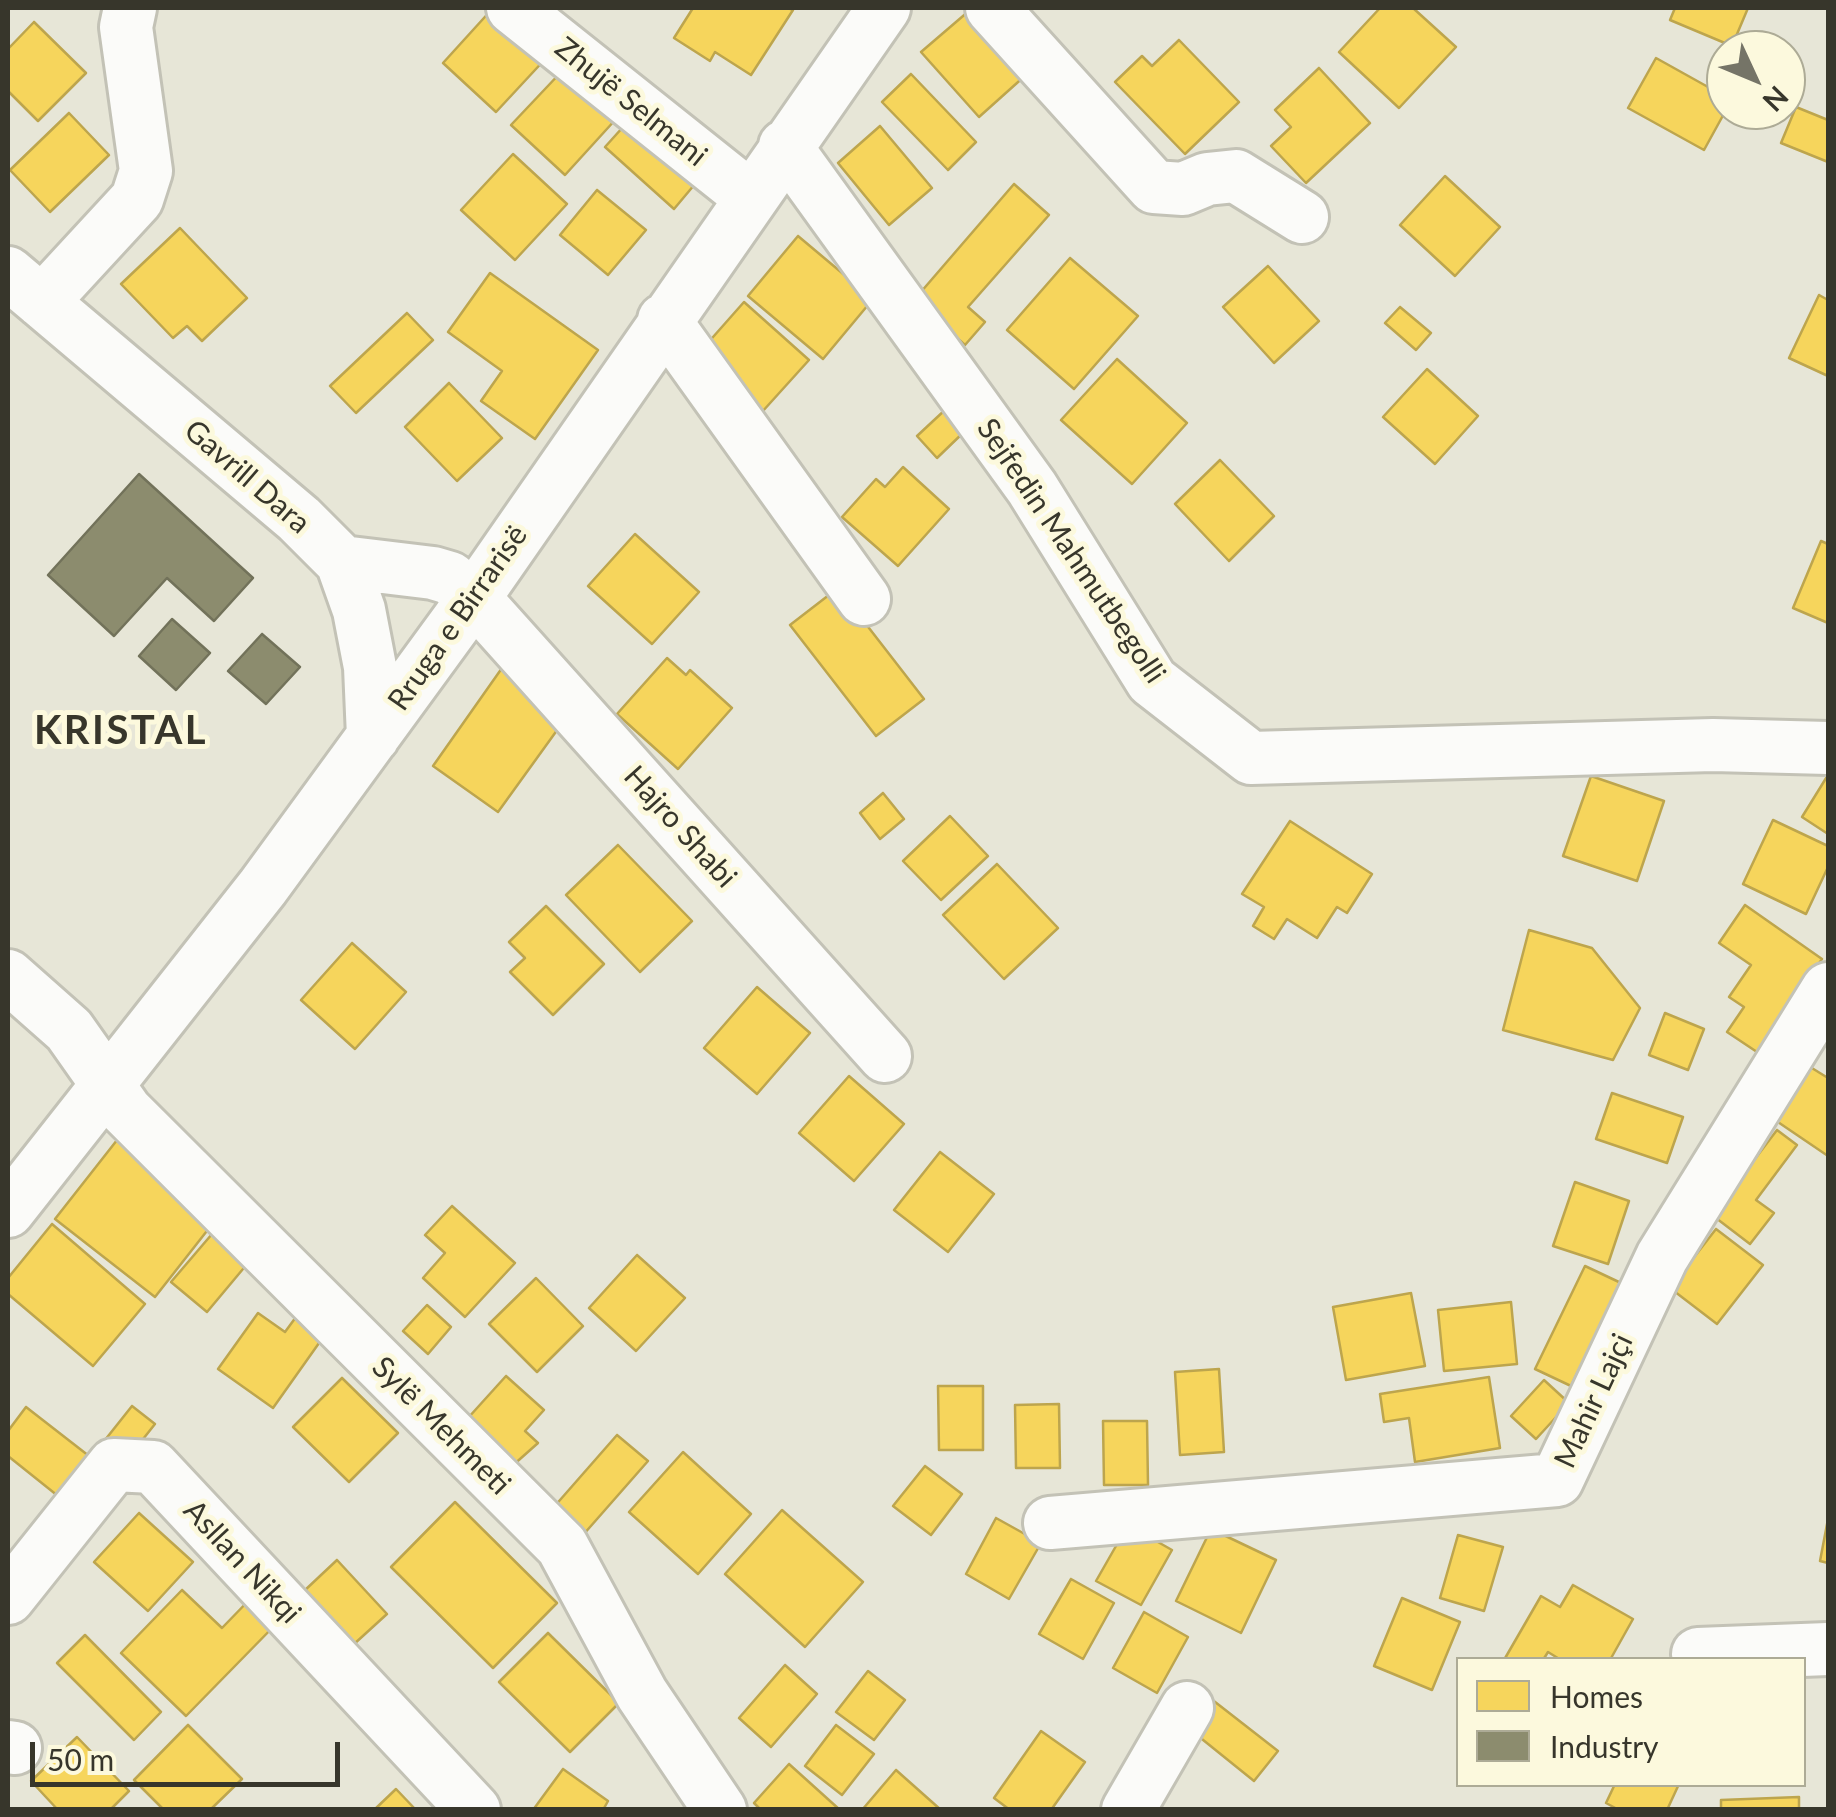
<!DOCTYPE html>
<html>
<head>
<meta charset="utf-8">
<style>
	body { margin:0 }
	#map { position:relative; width:1836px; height:1817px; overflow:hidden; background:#e7e6d7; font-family:Lato,sans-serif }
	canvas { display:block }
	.frame { position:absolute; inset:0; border:10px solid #37362b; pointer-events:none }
	.legend { position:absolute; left:1456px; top:1657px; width:350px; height:130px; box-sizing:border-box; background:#fcf9dd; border:2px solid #adab96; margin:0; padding:12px 18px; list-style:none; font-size:30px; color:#37362b }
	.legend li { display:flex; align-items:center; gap:20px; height:50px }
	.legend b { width:50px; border:2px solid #adab96 }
	.north { position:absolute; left:1706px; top:30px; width:100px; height:100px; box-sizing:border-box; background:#fcf9dd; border:2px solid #adab96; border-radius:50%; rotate:134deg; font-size:28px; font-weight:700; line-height:40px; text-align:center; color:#37362b }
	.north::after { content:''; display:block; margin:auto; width:35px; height:45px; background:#757467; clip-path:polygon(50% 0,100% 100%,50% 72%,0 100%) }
	.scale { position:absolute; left:30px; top:1742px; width:310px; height:45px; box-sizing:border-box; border:5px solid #37362b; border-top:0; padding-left:12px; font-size:30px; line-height:35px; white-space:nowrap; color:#37362b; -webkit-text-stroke:8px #fcf9dd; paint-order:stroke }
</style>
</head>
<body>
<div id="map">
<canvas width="1836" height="1817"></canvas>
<div class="frame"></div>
<ul class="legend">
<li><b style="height:28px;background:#f6d55c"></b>Homes</li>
<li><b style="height:28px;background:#8c8c6e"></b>Industry</li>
</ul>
<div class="north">N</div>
<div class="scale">50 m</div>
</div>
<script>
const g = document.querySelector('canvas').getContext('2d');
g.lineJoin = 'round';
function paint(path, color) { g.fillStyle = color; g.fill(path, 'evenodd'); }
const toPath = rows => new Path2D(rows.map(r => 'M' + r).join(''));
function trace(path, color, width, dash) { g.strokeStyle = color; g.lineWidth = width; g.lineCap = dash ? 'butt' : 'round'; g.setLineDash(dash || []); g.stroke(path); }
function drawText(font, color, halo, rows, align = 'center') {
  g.font = font + ' Lato,sans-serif'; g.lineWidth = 10; g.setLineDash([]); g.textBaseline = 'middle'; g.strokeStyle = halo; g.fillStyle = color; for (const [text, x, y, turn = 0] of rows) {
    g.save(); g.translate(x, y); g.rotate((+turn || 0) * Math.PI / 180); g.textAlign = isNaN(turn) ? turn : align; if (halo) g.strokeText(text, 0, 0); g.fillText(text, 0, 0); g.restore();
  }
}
const homes = toPath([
	[493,8,548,56,496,112,443,63,493,8],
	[693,8,788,8,793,10,751,75,715,52,710,61,674,38,693,8],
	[1380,8,1413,8,1456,47,1399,108,1339,52,1380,8],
	[1675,8,1748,8,1732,46,1670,20,1675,8],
	[970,10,1027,74,979,117,921,52,970,10],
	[34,22,86,73,38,121,8,91,8,49,34,22],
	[1179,40,1239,102,1185,154,1115,82,1142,56,1152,66,1179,40],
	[1656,58,1726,97,1726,110,1704,150,1628,108,1656,58],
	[1319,68,1370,123,1306,183,1271,146,1291,127,1275,110,1319,68],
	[563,70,616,119,565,175,511,125,563,70],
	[911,74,976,142,948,170,882,102,911,74],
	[1796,107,1828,120,1828,162,1781,143,1796,107],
	[69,113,109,155,50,212,10,170,69,113],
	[632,117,700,178,674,209,605,147,632,117],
	[880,126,932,188,889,225,838,163,880,126],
	[513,154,567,204,515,260,461,210,513,154],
	[1445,176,1500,227,1455,276,1400,225,1445,176],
	[1014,184,1049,215,968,307,985,322,965,345,914,300,1014,184],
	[597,190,646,230,608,275,560,235,597,190],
	[180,228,247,298,202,341,187,326,173,338,121,284,180,228],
	[798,236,873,299,823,359,748,296,798,236],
	[1070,258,1138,316,1074,389,1007,330,1070,258],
	[1268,266,1319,321,1274,363,1223,307,1268,266],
	[490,273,598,350,535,439,481,401,502,371,448,332,490,273],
	[1819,295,1828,300,1828,376,1789,358,1819,295],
	[744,302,809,360,762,412,698,354,744,302],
	[1400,307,1431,333,1416,350,1385,323,1400,307],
	[407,313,433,340,356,413,330,386,407,313],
	[1117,359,1187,423,1132,484,1061,420,1117,359],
	[1427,369,1478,416,1435,464,1383,417,1427,369],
	[449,383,502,438,457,481,405,427,449,383],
	[946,409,966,430,937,458,917,436,946,409],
	[1220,460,1274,516,1229,561,1175,504,1220,460],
	[903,467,949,509,898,566,842,517,876,479,885,487,903,467],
	[635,534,699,592,652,644,588,586,635,534],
	[1821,541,1828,544,1828,623,1793,608,1821,541],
	[838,588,924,699,876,736,790,625,838,588],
	[667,658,686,675,690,670,732,708,678,769,617,714,667,658],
	[502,668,568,715,498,812,433,766,502,668],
	[1828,775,1828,834,1802,817,1828,775],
	[1591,776,1664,801,1637,881,1563,856,1591,776],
	[883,793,904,819,880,839,860,813,883,793],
	[950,816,988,856,941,900,903,861,950,816],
	[1773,820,1828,846,1828,867,1806,914,1743,884,1773,820],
	[1290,821,1372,874,1347,913,1337,907,1317,938,1287,919,1274,939,1253,926,1264,907,1242,894,1290,821],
	[618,845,692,921,640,972,566,895,618,845],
	[997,864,1058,928,1004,979,943,915,997,864],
	[1745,905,1822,959,1757,1052,1727,1032,1744,1007,1729,997,1751,965,1719,943,1745,905],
	[546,906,604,964,553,1015,510,972,525,958,509,942,546,906],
	[1529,930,1592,948,1640,1008,1613,1060,1503,1030,1529,930],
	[352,943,406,992,355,1049,301,1000,352,943],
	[757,987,810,1033,757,1094,704,1048,757,987],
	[1665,1013,1704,1029,1688,1070,1649,1055,1665,1013],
	[1807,1065,1828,1078,1828,1156,1772,1118,1807,1065],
	[849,1076,904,1124,854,1181,799,1133,849,1076],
	[1612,1093,1683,1117,1667,1163,1596,1139,1612,1093],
	[1777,1130,1797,1145,1756,1200,1774,1213,1750,1244,1712,1215,1777,1130],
	[121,1135,221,1213,155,1297,55,1219,121,1135],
	[940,1152,994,1194,948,1252,894,1210,940,1152],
	[1575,1182,1629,1201,1608,1264,1553,1246,1575,1182],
	[452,1206,515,1263,465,1317,423,1278,445,1253,425,1235,452,1206],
	[52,1224,145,1304,93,1366,8,1294,8,1278,52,1224],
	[218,1227,253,1257,207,1312,171,1282,218,1227],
	[1716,1229,1763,1265,1717,1324,1670,1288,1716,1229],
	[637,1255,685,1298,636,1351,589,1308,637,1255],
	[1585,1266,1621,1283,1571,1386,1535,1369,1585,1266],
	[536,1278,583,1326,537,1372,489,1324,536,1278],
	[1411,1293,1425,1366,1346,1380,1333,1307,1411,1293],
	[1511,1302,1517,1364,1444,1371,1438,1310,1511,1302],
	[427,1305,451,1327,428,1354,403,1331,427,1305],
	[258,1313,285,1332,296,1317,324,1336,273,1408,218,1369,258,1313],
	[1219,1369,1224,1452,1180,1455,1175,1372,1219,1369],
	[506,1376,544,1410,525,1431,538,1443,511,1467,468,1418,506,1376],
	[1489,1377,1500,1448,1415,1462,1409,1418,1384,1422,1380,1394,1489,1377],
	[342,1378,398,1433,349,1482,293,1427,342,1378],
	[1544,1380,1569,1403,1536,1439,1511,1416,1544,1380],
	[938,1386,983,1386,983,1450,939,1450,938,1386],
	[1059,1404,1060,1468,1016,1468,1015,1405,1059,1404],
	[132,1406,155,1424,124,1463,101,1445,132,1406],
	[26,1407,89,1456,58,1496,8,1456,8,1431,26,1407],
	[1103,1421,1147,1421,1148,1485,1104,1485,1103,1421],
	[617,1435,648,1461,583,1535,553,1508,617,1435],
	[683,1452,751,1514,698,1574,629,1512,683,1452],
	[925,1466,962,1494,931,1535,893,1506,925,1466],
	[455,1502,557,1603,493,1668,391,1567,455,1502],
	[782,1510,863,1582,805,1647,725,1574,782,1510],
	[139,1513,193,1562,148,1611,94,1562,139,1513],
	[996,1518,1041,1543,1009,1599,966,1574,996,1518],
	[1828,1519,1828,1563,1820,1561,1828,1519],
	[1128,1525,1172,1550,1141,1605,1096,1581,1128,1525],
	[1211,1529,1276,1560,1241,1633,1176,1601,1211,1529],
	[1458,1535,1503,1547,1484,1611,1440,1598,1458,1535],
	[337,1560,387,1614,353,1645,303,1592,337,1560],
	[1071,1579,1114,1603,1083,1659,1039,1634,1071,1579],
	[1573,1585,1633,1619,1610,1660,1561,1660,1548,1652,1543,1660,1504,1660,1541,1596,1560,1607,1573,1585],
	[182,1590,222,1628,253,1596,279,1621,186,1716,121,1653,182,1590],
	[1402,1598,1460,1622,1432,1690,1374,1666,1402,1598],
	[1144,1612,1188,1637,1157,1693,1113,1668,1144,1612],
	[548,1633,619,1703,570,1752,499,1682,548,1633],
	[85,1635,161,1712,134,1740,57,1663,85,1635],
	[785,1665,817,1694,771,1747,739,1718,785,1665],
	[868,1671,905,1700,874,1740,836,1712,868,1671],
	[1210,1698,1278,1751,1254,1781,1187,1727,1210,1698],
	[188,1725,242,1779,210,1810,164,1810,134,1780,188,1725],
	[836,1725,874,1754,842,1795,805,1766,836,1725],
	[1041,1731,1085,1762,1051,1810,1010,1810,994,1798,1041,1731],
	[77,1737,129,1791,110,1810,58,1810,31,1781,77,1737],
	[789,1764,840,1810,761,1810,754,1803,789,1764],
	[563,1769,608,1801,603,1810,533,1810,563,1769],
	[896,1770,941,1810,862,1810,896,1770],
	[1615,1784,1679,1784,1667,1810,1619,1810,1606,1803,1615,1784],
	[396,1789,416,1810,374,1810,396,1789],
	[1799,1797,1799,1810,1721,1810,1721,1800,1799,1797]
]);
paint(homes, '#f6d55c');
trace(homes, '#bda54d', 2.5);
const industry = toPath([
	[139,474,253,578,214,621,167,578,114,636,48,575,139,474],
	[172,619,210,653,176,690,139,656,172,619],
	[262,634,300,667,266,704,228,671,262,634]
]);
paint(industry, '#8c8c6e');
trace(industry, '#72725a', 2.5);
const minor = toPath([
	[513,8,749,196],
	[992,8,1154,187,1183,189,1207,179,1236,176,1302,217],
	[785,146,1032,488,1152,681,1251,758,1713,745,1828,748],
	[8,273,299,519,342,562,433,573,450,578,474,598,885,1056],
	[42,302,137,199,146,171,126,27,130,8],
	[664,320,864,599],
	[342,562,359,610,370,667,373,737],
	[8,976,69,1030,126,1111,562,1546,642,1694,720,1810],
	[8,1211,263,887,474,598,884,8],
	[1050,1523,1557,1480,1662,1257,1828,989],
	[8,1598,114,1465,153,1467,474,1810],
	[1698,1654,1828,1649],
	[8,1747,15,1748],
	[1128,1810,1187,1708]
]);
trace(minor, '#c3c2b6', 58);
trace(minor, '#fbfbf9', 52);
drawText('30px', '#37362b', '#fcf9dd', [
	["Zhujë Selmani",631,102,39],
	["Gavrill Dara",247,477,41],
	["Sejfedin Mahmutbegolli",1071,551,56],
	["Rruga e Birrarisë",458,618,-55],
	["Hajro Shabi",680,827,48],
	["Mahir Lajçi",1594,1401,-65],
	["Sylë Mehmeti",441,1426,45],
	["Asllan Nikqi",242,1562,47]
]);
g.letterSpacing = '2.5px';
drawText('bold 40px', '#37362b', '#fcf9dd', [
	["KRISTAL",121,731]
]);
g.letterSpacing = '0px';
</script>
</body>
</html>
